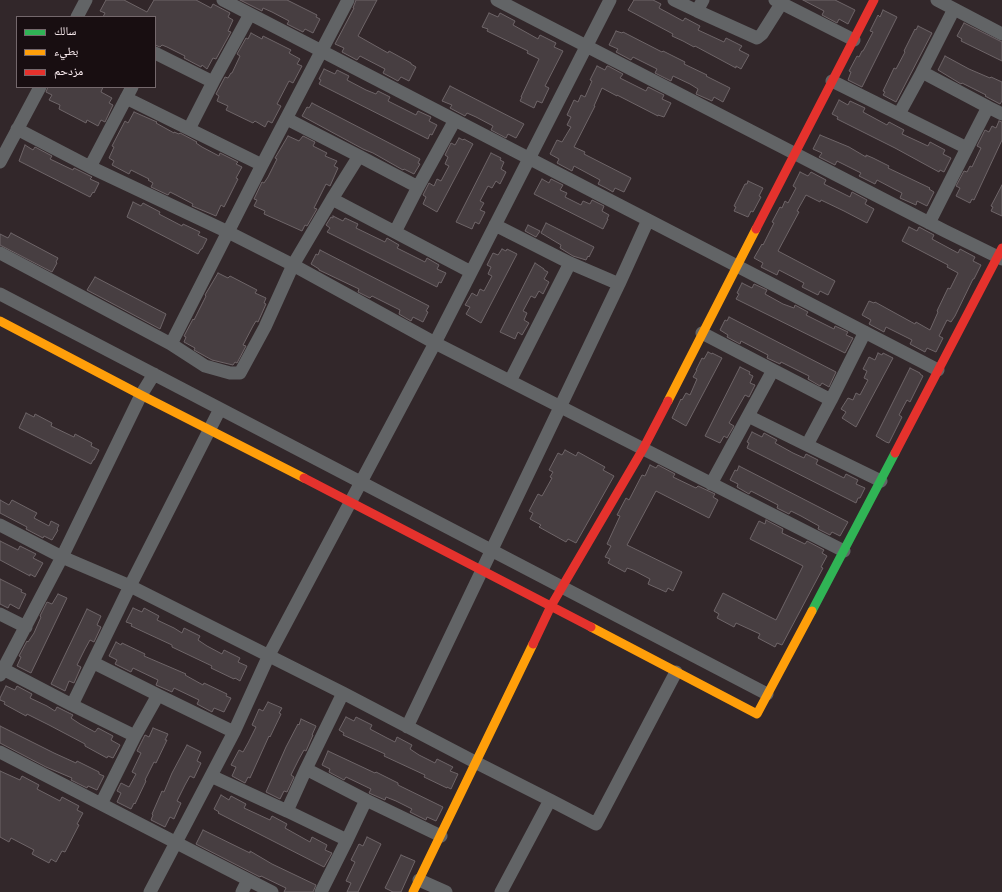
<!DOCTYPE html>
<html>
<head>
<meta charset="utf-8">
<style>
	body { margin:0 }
	#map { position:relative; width:1002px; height:892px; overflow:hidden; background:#32272a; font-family:"Exo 2","Noto Naskh Arabic",sans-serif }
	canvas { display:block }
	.legend { position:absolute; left:16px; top:16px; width:140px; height:72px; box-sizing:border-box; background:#180e11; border:1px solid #74686c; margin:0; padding:5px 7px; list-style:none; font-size:12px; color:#fef0f4 }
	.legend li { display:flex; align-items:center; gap:8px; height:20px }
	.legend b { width:20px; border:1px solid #74686c }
</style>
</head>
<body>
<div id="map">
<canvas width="1002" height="892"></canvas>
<ul class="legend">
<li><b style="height:5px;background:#30b455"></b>سالك</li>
<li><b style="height:5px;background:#ff9f0a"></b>بطيء</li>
<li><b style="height:5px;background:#e5322d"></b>مزدحم</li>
</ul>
</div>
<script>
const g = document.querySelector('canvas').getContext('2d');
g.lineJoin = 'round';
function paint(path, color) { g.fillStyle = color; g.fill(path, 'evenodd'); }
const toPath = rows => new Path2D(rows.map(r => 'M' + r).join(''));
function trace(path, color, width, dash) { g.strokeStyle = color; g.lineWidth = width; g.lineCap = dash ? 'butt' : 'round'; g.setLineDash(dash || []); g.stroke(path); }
const building = toPath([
	[106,0,124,0,147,12,154,0,196,0,211,8,213,4,230,13,228,17,233,20,228,31,231,32,216,59,213,58,207,69,202,65,201,67,184,58,185,56,167,47,162,45,160,47,155,45,155,17,103,17,105,13,100,11,106,0],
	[240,0,287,0,317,15,316,17,320,19,313,33,305,29,303,32,287,24,289,21,272,12,263,8,262,11,240,0],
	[356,0,377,0,358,36,388,53,389,51,411,63,411,64,416,67,409,81,401,77,398,81,383,73,385,69,360,56,357,60,342,52,344,48,335,44,354,8,353,8,356,0],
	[634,0,653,0,661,4,659,8,683,21,685,18,700,26,698,30,724,42,726,38,742,46,739,50,749,55,741,69,736,66,736,68,695,46,694,47,683,41,672,36,673,34,628,10,634,0],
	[803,0,835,0,855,10,848,24,839,19,837,23,822,15,824,11,803,0],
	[883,10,897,17,862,87,848,80,851,72,849,71,857,56,859,57,862,51,863,51,873,32,870,31,878,15,880,17,883,10],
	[489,13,498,17,500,13,515,21,513,25,538,39,540,35,556,43,554,47,563,51,545,86,549,88,542,103,537,101,534,108,520,101,522,97,521,97,539,59,527,53,528,51,487,31,488,29,482,27,489,13],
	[964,23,1002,42,1002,61,961,41,962,39,957,36,964,23],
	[918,26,932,33,896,102,883,95,885,92,883,91,894,68,896,69,905,52,904,51,915,29,916,30,918,26],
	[616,31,622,33,623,32,662,52,663,51,685,62,684,64,707,75,706,76,730,88,723,102,714,97,712,101,696,94,698,89,690,84,673,76,671,81,655,73,657,69,633,57,631,60,616,52,618,49,609,45,616,31],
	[251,33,262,39,263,36,291,50,289,53,300,59,297,64,302,66,293,83,289,81,277,104,281,106,272,123,268,121,265,127,255,121,253,123,226,110,228,106,217,101,219,96,216,94,225,77,228,78,231,73,232,73,240,56,237,54,246,38,248,39,251,33],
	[945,56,969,69,990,78,991,77,1002,82,1002,101,1000,104,985,96,986,95,962,83,961,84,938,70,945,56],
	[597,66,605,70,607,66,608,66,623,74,620,78,646,91,648,87,664,95,662,99,671,103,664,117,658,115,658,116,617,95,617,96,602,88,594,106,595,106,574,147,585,152,584,154,631,178,624,192,615,188,613,192,606,188,598,184,600,180,574,166,572,171,557,163,559,159,550,154,557,140,562,142,571,127,567,125,571,117,567,115,574,100,578,102,581,95,585,97,592,81,590,80,597,66],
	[324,69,335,74,337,70,349,76,347,80,366,90,376,94,378,91,390,97,388,101,416,115,418,111,431,117,429,121,437,125,432,135,430,134,428,139,319,84,321,80,319,79,324,69],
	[450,86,524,124,516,138,508,134,506,138,491,130,493,126,476,117,467,113,465,116,450,108,452,105,442,101,450,86],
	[48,87,103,87,101,92,112,98,109,103,113,105,105,122,101,120,98,126,87,120,86,123,59,109,60,105,49,100,52,95,46,92,48,87],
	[839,100,848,105,850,101,865,108,863,112,887,125,889,122,904,130,902,134,928,146,930,142,945,150,943,154,951,158,944,172,940,170,939,172,895,148,837,119,838,117,832,114,839,100],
	[312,103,420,159,418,163,420,164,414,174,404,169,403,170,373,153,363,149,302,116,307,107,309,108,312,103],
	[134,112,157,122,156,123,174,133,174,132,179,134,180,133,197,142,196,143,202,147,219,156,220,153,238,162,236,164,242,167,236,178,238,179,224,207,221,205,216,216,192,206,193,204,176,195,170,192,168,195,151,187,153,183,148,180,149,179,131,170,129,174,112,165,114,161,109,158,114,147,112,146,125,121,128,123,134,112],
	[999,121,1002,122,1002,140,974,200,972,199,970,203,956,196,960,188,956,186,964,171,967,172,970,166,972,167,981,148,977,146,985,130,989,132,992,126,996,128,999,121],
	[820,135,849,147,866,157,866,155,873,158,889,166,888,168,930,188,929,189,934,192,927,206,917,201,916,205,900,198,902,193,894,189,877,180,875,184,859,176,861,173,837,161,835,165,819,157,822,153,813,149,820,135],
	[288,136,299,141,303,136,315,142,313,146,327,153,325,156,337,161,334,166,338,168,330,186,326,184,314,208,317,209,307,226,305,225,302,231,264,214,265,211,254,206,257,200,254,199,262,182,264,183,268,177,277,159,275,158,288,136],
	[459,138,463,140,464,139,473,144,437,212,423,204,426,197,423,195,429,183,434,186,437,179,441,181,449,166,445,164,448,157,445,155,451,143,455,145,459,138],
	[25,145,33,150,35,147,52,156,50,159,73,170,74,168,92,177,90,179,99,183,94,193,93,192,90,197,19,161,25,145],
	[491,153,501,158,500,160,504,162,501,169,506,172,500,184,496,181,492,188,488,186,480,201,484,203,480,210,485,212,479,224,475,222,472,229,456,222,491,153],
	[800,172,808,176,811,172,826,180,824,184,850,197,852,192,867,200,865,204,874,209,867,223,844,211,821,200,820,202,806,195,797,211,799,212,778,251,835,281,828,295,820,291,818,295,802,287,804,283,779,270,777,275,761,267,763,263,754,258,762,244,763,245,774,223,772,222,780,207,782,208,785,201,788,203,796,188,793,186,800,172],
	[542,179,549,183,551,179,563,185,560,190,567,193,565,197,581,205,583,201,590,204,592,200,604,206,602,211,609,215,607,219,608,219,603,229,534,194,542,179],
	[748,181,763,188,759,196,761,197,753,212,751,211,748,217,734,211,736,207,734,206,745,184,747,184,748,181],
	[1002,185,1002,216,991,211,993,207,991,206,1002,185],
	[133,202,141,206,143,203,160,212,159,214,182,226,183,224,200,232,198,235,207,239,202,249,201,249,198,254,127,217,133,202],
	[333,216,343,221,345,218,358,224,356,228,385,242,387,238,399,245,397,248,425,262,427,258,439,265,437,269,446,273,441,283,439,282,437,287,327,232,330,228,326,225,331,217,333,218,333,216],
	[546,223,594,247,589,257,588,256,586,260,573,256,560,248,561,245,541,233,546,223],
	[528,225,540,231,536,237,525,231,528,225],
	[909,227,917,231,919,227,934,235,932,239,958,253,960,249,975,257,973,261,981,265,974,279,973,279,955,316,951,322,947,320,939,336,943,338,936,352,927,348,925,352,910,344,912,340,886,327,884,332,869,324,871,320,862,315,869,301,874,303,875,302,915,324,916,322,930,330,938,312,937,311,948,288,950,289,958,273,947,267,948,265,902,241,909,227],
	[11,233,58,258,56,262,57,263,52,272,0,245,0,234,8,238,11,233],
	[502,249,506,251,507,249,517,254,481,323,466,314,470,307,465,305,472,293,477,296,480,289,484,291,492,276,488,274,491,267,487,265,493,253,498,255,502,249],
	[320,250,429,306,426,311,428,312,423,322,413,317,411,321,399,314,400,310,372,296,370,298,358,292,359,289,319,270,319,269,311,264,316,254,318,255,320,250],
	[535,263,544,269,544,270,548,272,544,279,549,282,543,294,539,291,535,298,531,296,523,311,527,313,524,320,529,323,522,335,518,332,515,339,500,332,535,263],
	[218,273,228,278,230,276,257,290,255,293,266,298,264,303,266,304,258,322,256,321,253,326,243,345,246,346,237,363,235,362,233,365,212,360,194,350,195,348,184,342,186,337,184,336,193,319,194,320,206,296,205,295,218,273],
	[95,277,166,314,160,329,87,290,95,277],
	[742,283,752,288,754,284,767,290,765,294,783,304,794,308,795,305,808,312,806,315,834,329,835,326,848,332,846,335,853,338,845,353,736,299,739,294,737,293,742,283],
	[729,317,836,372,829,387,822,383,820,386,808,379,809,376,781,362,780,364,767,358,768,355,741,341,740,344,727,337,728,335,720,330,725,320,727,321,729,317],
	[708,352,712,354,712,353,722,358,686,426,672,418,681,399,682,400,686,393,690,395,697,379,693,377,697,370,696,370,702,358,704,359,708,352],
	[878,353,882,355,883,353,893,358,856,427,842,418,846,412,841,409,848,398,853,400,856,393,860,395,868,380,864,378,867,371,863,369,869,357,875,360,878,353],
	[740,367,750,372,749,374,753,376,750,383,755,385,749,397,745,395,729,423,734,426,727,438,724,436,720,443,705,436,740,367],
	[910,368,920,373,920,374,923,376,910,402,907,400,899,415,902,417,889,443,886,442,876,436,910,368],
	[26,413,34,417,35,414,52,423,51,426,74,437,75,434,92,443,91,446,99,450,94,460,93,460,91,464,19,428,26,413],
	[752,432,762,437,764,433,777,440,775,443,793,453,804,458,806,454,818,460,816,464,844,478,846,474,858,480,856,484,865,488,860,498,858,498,856,503,747,448,749,443,747,442,752,432],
	[565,450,576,456,578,452,605,467,603,470,614,476,576,543,568,539,566,542,539,527,541,525,530,519,533,513,529,511,538,494,542,496,552,478,550,477,553,472,549,470,558,453,562,455,565,450],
	[650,465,656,468,658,465,675,474,673,477,696,488,698,486,715,494,713,497,718,500,709,518,656,491,627,545,682,572,673,591,668,588,666,592,648,584,650,579,633,570,627,568,625,572,608,563,610,559,605,557,611,546,607,544,620,516,617,515,626,498,629,500,642,475,645,476,650,465],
	[739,466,848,522,840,536,832,532,830,535,818,529,819,526,801,516,791,511,789,514,777,508,778,505,751,491,749,494,737,487,738,484,730,480,735,470,737,471,739,466],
	[0,500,9,505,12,500,31,510,37,513,34,518,49,526,51,521,59,525,57,529,58,530,52,540,44,536,43,538,26,529,27,527,0,513,0,500],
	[766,520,783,529,782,533,805,544,807,541,824,550,822,553,827,556,821,567,823,568,782,645,777,643,775,647,758,638,760,634,736,623,734,627,717,618,719,614,714,611,723,593,776,620,803,566,750,539,759,521,765,524,766,520],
	[0,541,18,550,20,546,36,554,33,558,43,563,35,577,30,574,30,576,0,560,0,541],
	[0,579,22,590,21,592,26,594,19,609,10,604,8,608,0,604,0,579],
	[58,594,67,598,31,673,17,666,21,657,19,656,27,641,28,642,34,633,41,617,40,616,47,602,52,604,58,594],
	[133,608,142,612,144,608,159,616,157,620,174,628,182,633,184,628,200,636,198,640,207,646,222,654,224,650,240,658,238,662,247,666,240,681,235,678,234,679,211,668,212,666,172,647,172,645,131,626,132,624,126,622,133,608],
	[87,609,101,616,97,625,101,627,94,642,90,640,85,649,77,665,81,667,74,683,69,681,65,691,51,684,87,609],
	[116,642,121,645,122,643,145,654,144,656,186,674,185,675,203,685,204,683,227,694,226,696,231,698,224,712,214,708,212,712,197,704,199,700,174,688,172,692,156,685,158,680,133,668,131,672,115,664,117,660,109,656,116,642],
	[6,686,15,690,17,686,32,694,30,698,47,706,55,711,57,707,73,715,71,718,80,724,95,732,98,728,113,736,111,740,120,745,113,758,108,756,107,758,85,746,85,744,49,725,27,714,26,716,4,704,5,702,0,700,0,698,6,686],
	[268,702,282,708,279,713,281,714,270,737,269,736,250,778,248,777,245,783,232,776,236,767,231,765,239,750,243,752,248,743,256,727,252,725,259,709,263,711,268,702],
	[346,717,354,721,356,717,372,725,370,729,387,738,395,742,397,737,412,745,410,749,419,755,435,763,437,759,453,767,450,771,458,774,451,789,447,787,447,788,424,777,425,775,384,756,385,754,343,735,344,733,339,730,346,717],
	[301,719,316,726,312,735,313,735,306,751,304,750,299,759,291,775,294,777,287,792,284,791,280,799,266,792,286,747,298,724,299,725,301,719],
	[0,726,54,753,76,763,77,761,99,772,99,774,104,776,97,790,88,786,87,788,71,780,72,778,46,767,0,743,0,726],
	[153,728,168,734,165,740,167,740,156,763,154,762,145,780,146,781,135,804,134,803,131,809,117,802,121,793,117,791,121,783,129,787,136,774,132,772,141,753,137,751,145,735,149,737,153,728],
	[187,745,201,752,197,761,201,763,194,778,190,776,185,785,177,801,181,803,174,819,170,817,165,827,151,820,153,815,152,814,162,791,164,792,172,773,187,745],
	[328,751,375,773,376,772,398,783,398,785,443,807,436,821,427,817,426,820,410,812,412,809,396,801,386,797,385,800,369,793,371,789,346,777,344,780,329,772,330,769,322,765,328,751],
	[0,771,20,780,22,776,39,785,37,789,60,801,62,797,79,806,77,810,83,813,77,824,79,825,65,852,62,851,56,862,51,859,49,863,32,854,34,850,11,838,9,842,0,837,0,771],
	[221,795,229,800,231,796,246,804,244,808,270,820,272,816,287,824,285,828,310,842,312,837,327,845,325,850,332,853,324,867,218,813,219,812,214,809,221,795],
	[203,830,250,853,250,851,272,864,316,885,313,892,284,892,286,888,261,876,260,877,196,844,203,830],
	[367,837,381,844,358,892,347,892,351,883,346,881,355,862,351,860,359,844,363,846,367,837],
	[401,855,415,861,401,892,393,892,385,888,401,855]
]);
paint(building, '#473e41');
trace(building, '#6e6568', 1);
trace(toPath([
	[223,0,938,370],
	[497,0,945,231,1002,259],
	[674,0,697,11,703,0],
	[775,0,854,40],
	[937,0,1002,34],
	[697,11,757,38,762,34,781,4],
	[77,17,86,0],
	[155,53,213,82,250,14],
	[832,81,967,148,988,107,922,72,954,9],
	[126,98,262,165],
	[988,107,1002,114],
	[899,114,922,72],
	[287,119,359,156],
	[17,129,90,167,228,232,293,265,435,343,844,551],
	[189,129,213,82],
	[0,162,40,87],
	[90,167,132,87],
	[418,187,455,120],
	[332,199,359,156,418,187,395,232],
	[929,223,967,148],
	[495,225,570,263,619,284,648,220],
	[0,253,171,344,205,366,230,373,240,373,265,327,293,265,332,199,471,272],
	[0,294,767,694],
	[702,333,773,370,711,484],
	[171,344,262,165,348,0],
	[510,381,570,263],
	[831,400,865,332],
	[748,416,807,445,831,400,773,370],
	[807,445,881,481],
	[0,525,62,557,130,586,343,693,475,762,550,800],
	[0,614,26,627],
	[94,663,158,695],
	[3,669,72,705],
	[0,675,62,557,141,395,154,374],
	[407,727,619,284],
	[135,736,158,695,234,732],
	[0,752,272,892],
	[306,769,366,800,347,840,287,811,306,769,343,693],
	[211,776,287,811],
	[366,800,441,836],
	[101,804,135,736,72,705,130,586,220,409],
	[419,880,446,892],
	[150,892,234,732,269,655,435,343,610,0],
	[242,892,248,880],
	[321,892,347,840],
	[501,892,550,800,596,824,676,672]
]), '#626466', 13);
trace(toPath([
	[812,611,895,453]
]), '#30b455', 9);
trace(toPath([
	[0,321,141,395,304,478],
	[668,401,756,229],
	[591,627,757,714,812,611],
	[413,892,533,644]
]), '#ff9f0a', 9);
trace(toPath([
	[756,229,874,0],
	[895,453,1002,248],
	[304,478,591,627],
	[533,644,551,606,643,449,668,401]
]), '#e5322d', 9);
</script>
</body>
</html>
